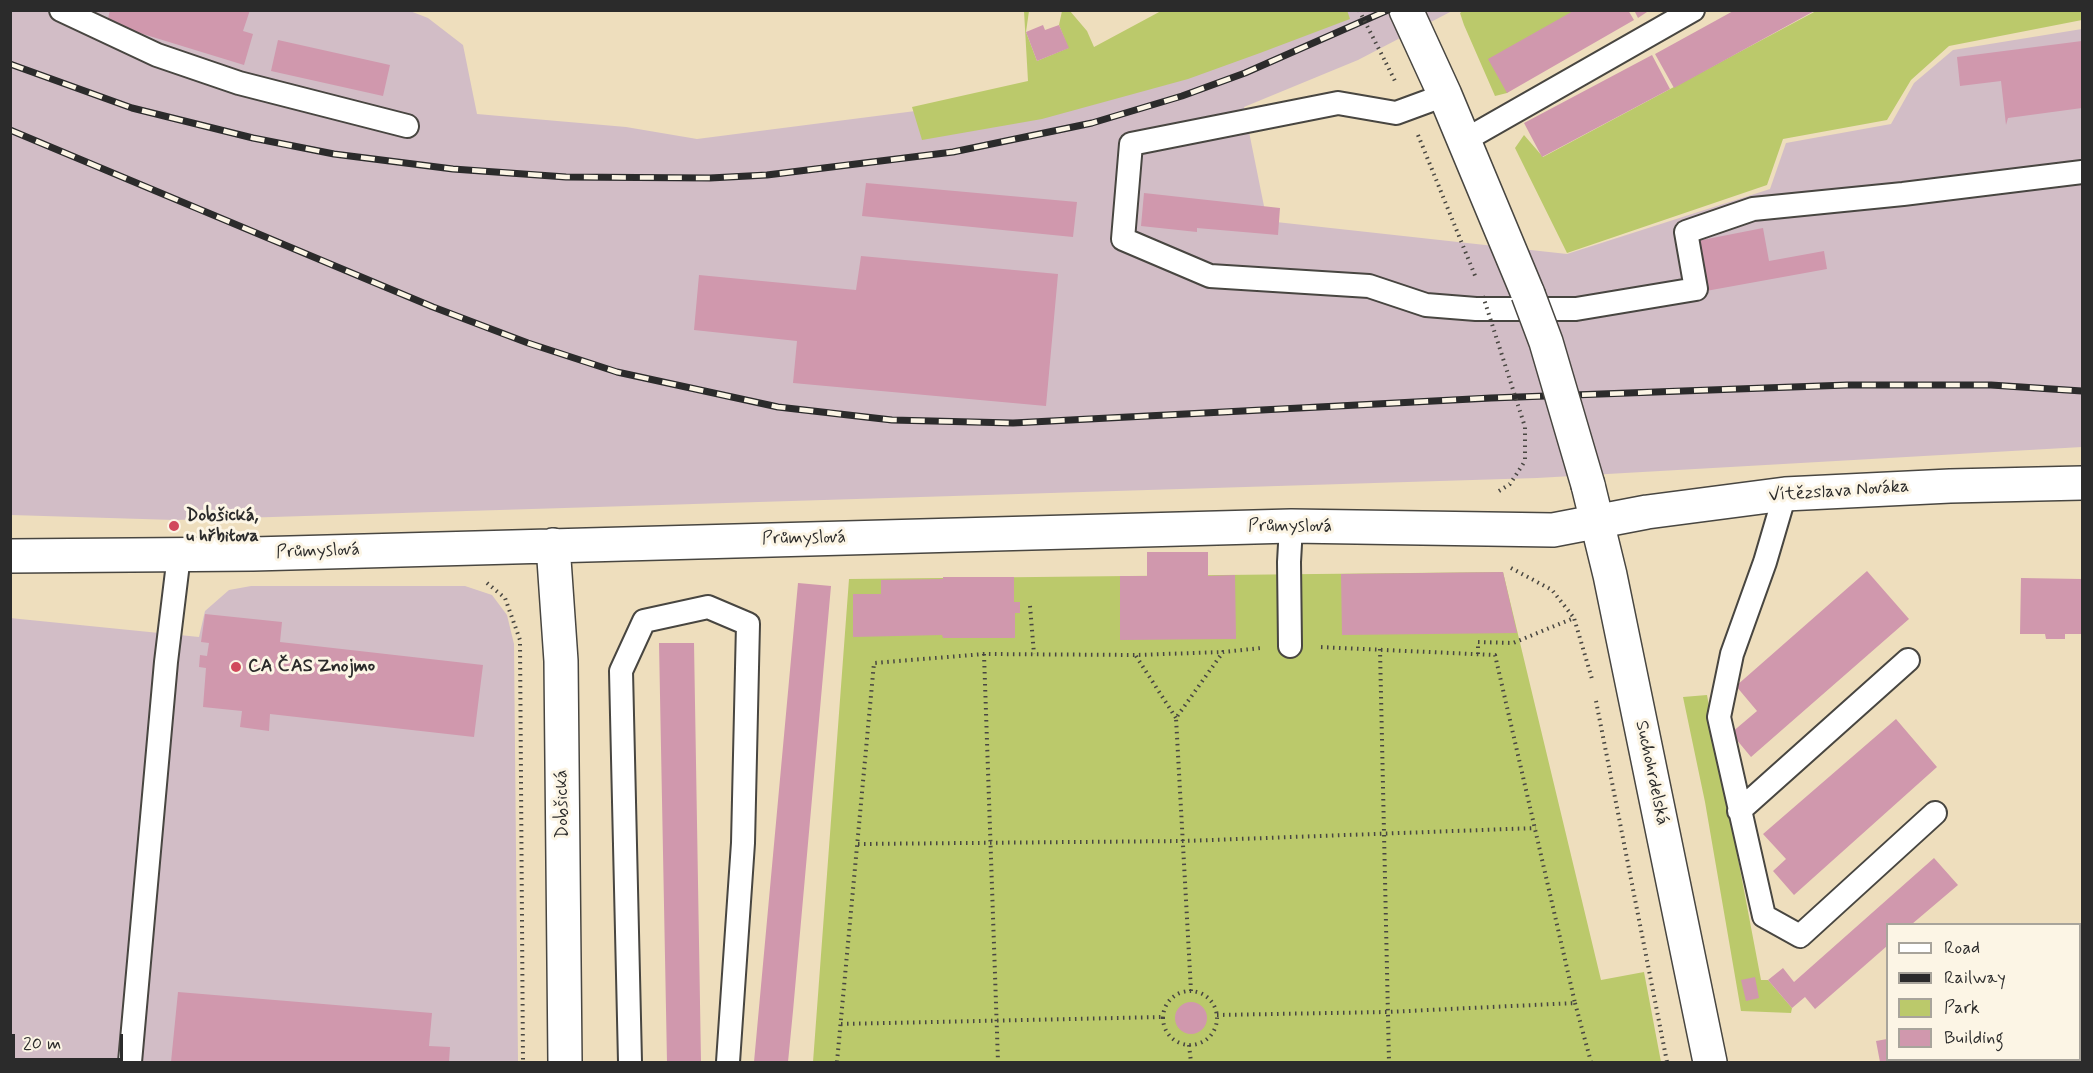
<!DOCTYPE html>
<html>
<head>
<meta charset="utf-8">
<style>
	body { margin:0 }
	#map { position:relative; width:2093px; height:1073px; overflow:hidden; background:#eedebd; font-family:Mynerve,sans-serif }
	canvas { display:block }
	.frame { position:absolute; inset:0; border:12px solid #2b2b2b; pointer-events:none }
	.legend { position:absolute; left:1886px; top:923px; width:195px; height:138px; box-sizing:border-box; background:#fcf5e5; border:2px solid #a8a49b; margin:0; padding:8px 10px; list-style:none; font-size:18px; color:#2b2b2b }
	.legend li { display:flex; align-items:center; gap:12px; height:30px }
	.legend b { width:30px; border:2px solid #a8a49b }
	.scale { position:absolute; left:12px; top:1034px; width:111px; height:27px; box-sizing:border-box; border:3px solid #2b2b2b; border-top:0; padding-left:8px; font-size:18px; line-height:21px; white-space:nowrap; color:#2b2b2b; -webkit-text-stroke:4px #fcf5e5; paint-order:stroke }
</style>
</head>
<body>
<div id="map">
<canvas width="2093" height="1073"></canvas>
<div class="frame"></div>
<ul class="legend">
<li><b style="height:8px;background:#fff"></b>Road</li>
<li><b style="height:8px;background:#2b2b2b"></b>Railway</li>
<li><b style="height:16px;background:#bbc96b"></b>Park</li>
<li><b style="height:16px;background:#d098ad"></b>Building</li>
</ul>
<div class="scale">20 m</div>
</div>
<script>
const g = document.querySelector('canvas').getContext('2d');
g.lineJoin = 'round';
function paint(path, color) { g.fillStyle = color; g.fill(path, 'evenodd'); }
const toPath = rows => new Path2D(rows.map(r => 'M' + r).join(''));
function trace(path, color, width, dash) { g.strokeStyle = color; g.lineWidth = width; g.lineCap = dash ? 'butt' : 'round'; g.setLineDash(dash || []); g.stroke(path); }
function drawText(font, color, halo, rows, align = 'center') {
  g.font = font + ' Mynerve,sans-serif'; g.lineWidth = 6; g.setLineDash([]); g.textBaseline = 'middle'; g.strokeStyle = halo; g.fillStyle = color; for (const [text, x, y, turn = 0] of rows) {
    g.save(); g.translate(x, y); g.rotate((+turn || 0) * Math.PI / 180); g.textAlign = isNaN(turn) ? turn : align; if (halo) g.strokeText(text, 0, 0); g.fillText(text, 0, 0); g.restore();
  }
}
paint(toPath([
	[11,11,410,11,428,18,463,45,477,114,626,127,697,139,1126,84,1331,11,1452,11,1358,60,1244,107,1267,221,1567,254,1770,189,1786,143,1891,124,1914,83,1953,50,2082,29,2082,447,1537,478,175,520,11,515],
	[251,586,465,586,492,595,507,615,514,644,518,1062,11,1062,10,618,199,637,205,611,229,590]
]), '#d2bdc6');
paint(toPath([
	[1347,10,1350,19,1260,53,1188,79,1042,119,922,140,912,107,1028,81,1024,11,1029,11,1026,32,1037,61,1068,48,1059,25,1062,11,1070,11,1087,31,1094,47,1161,11],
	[1464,10,1575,11,1507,93,1495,96,1464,25,1460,13],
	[1816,11,2082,11,2082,20,1949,46,1911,80,1887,120,1783,139,1767,185,1567,253,1515,148,1524,135,1543,157],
	[1503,572,1601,980,1644,972,1661,1062,813,1062,849,579],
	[1707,695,1761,980,1768,980,1792,1008,1791,1013,1741,1011,1705,802,1683,697]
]), '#bbc96b');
paint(toPath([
	[110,10,250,10,243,31,253,34,244,65,107,23],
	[1575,10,1628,10,1634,20,1507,93,1488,59],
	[1634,10,1650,10,1638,18],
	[1735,10,1816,10,1674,88,1655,54],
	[1043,25,1045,30,1059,25,1069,48,1037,61,1026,32],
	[278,40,390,65,383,96,271,71],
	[2082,41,2082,108,2008,118,2006,125,2001,81,1960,86,1957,57],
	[1652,55,1670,89,1542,157,1524,123],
	[866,183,1077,202,1073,237,862,216],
	[1144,193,1280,208,1278,235,1197,228,1197,232,1141,226],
	[1763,228,1769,261,1824,251,1827,269,1706,291,1697,241],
	[861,256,1058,274,1046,406,793,383,797,341,694,330,699,275,856,290],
	[1147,552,1208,552,1208,576,1235,575,1236,639,1120,640,1120,576,1147,576],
	[1867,571,1909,619,1751,757,1731,733,1757,711,1736,686],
	[1503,572,1517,633,1342,635,1341,574],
	[943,577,1014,577,1014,602,1020,602,1020,613,1015,613,1015,638,943,638,942,635,853,637,853,594,881,594,881,580,943,579],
	[2021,578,2082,579,2082,634,2065,634,2065,639,2046,639,2045,634,2020,634],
	[798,583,831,586,793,1011,788,1062,754,1062],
	[205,614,282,622,280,642,483,665,474,737,270,714,269,731,240,727,242,711,203,707,206,668,199,667,200,655,207,656,209,643,201,642],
	[659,643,694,643,701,1062,667,1062],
	[1896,719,1937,767,1794,895,1773,871,1786,859,1763,834],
	[1934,858,1958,885,1912,924,1887,924,1887,946,1815,1009,1805,997,1792,1008,1768,980,1783,968,1794,982],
	[1755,977,1759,998,1746,1001,1741,980],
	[178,992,432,1013,429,1046,450,1047,449,1062,171,1062],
	'1175 1018a16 16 0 1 1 32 0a16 16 0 1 1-32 0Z',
	[1887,1039,1888,1060,1936,1060,1937,1062,1880,1062,1876,1041]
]), '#d098ad');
const service = toPath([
	[61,10,157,55,239,83,407,126],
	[1445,95,1396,113,1338,103,1131,144,1123,239,1210,276,1369,286,1426,305,1476,309,1576,309,1696,289,1686,232,1753,209,1903,194,2082,172],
	[1465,140,1693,10],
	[1785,494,1765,562,1732,654,1719,717,1764,916,1800,936,1935,813],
	[1290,646,1289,562,1291,526],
	[1739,811,1908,660],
	[130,1062,166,662,179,555],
	[630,1062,621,671,644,621,708,607,748,624,743,843,728,1062]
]);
const minor = toPath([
	[553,545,561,661,565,1062],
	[10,556,253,554,1291,526,1553,530,1647,512,1785,494,1950,486,2082,483]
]);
const secondary = toPath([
	[1406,10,1445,95,1528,294],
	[1588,485,1610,575,1710,1062]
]);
trace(service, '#484641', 26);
trace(minor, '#484641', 36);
trace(secondary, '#484641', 36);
trace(toPath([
	[1386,63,1395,81],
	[1418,135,1476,278],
	[1499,491,1510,484,1525,461],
	[1511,568,1552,590,1574,618],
	[487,583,505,598,520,640,523,1062],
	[1030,606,1034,654],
	[1380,649,1389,1062],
	[984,654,998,1062],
	[1478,654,1478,642,1513,643,1574,618,1592,679],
	[1136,656,1176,718],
	[1596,701,1667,1062],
	[858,844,1184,841,1536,828],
	[1191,991,1176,718,1223,652,1261,648],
	'1163 1018a27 27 0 1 1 54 0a27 27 0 1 1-54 0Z',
	[1575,1003,1591,1062],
	[1217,1015,1387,1012,1575,1003,1495,655,1319,647],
	[841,1024,1163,1017],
	[1189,1045,1191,1062],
	[837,1062,874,663,984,654,1136,655,1223,652]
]), '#484641', 4, [1.5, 4.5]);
trace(service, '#fff', 22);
trace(minor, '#fff', 33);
trace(secondary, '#fff', 33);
const rail = toPath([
	[10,64,132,108,253,138,334,154,453,169,566,177,710,178,767,175,953,152,1092,123,1182,96,1245,73,1388,10],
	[10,130,433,307,528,343,617,372,778,407,892,420,1013,423,1491,398,1847,385,1991,385,2082,391]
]);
trace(rail, '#2b2b2b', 7);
trace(rail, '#fcf5e5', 4.5, [14]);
const secondaryBridge = toPath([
	[1528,294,1546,342,1588,485]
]);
trace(secondaryBridge, '#484641', 36, []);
trace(toPath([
	[1359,10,1386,63],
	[1483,296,1525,427,1525,461]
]), '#484641', 4, [1.5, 4.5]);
trace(secondaryBridge, '#fff', 33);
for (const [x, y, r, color] of [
	[174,526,6,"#d1495b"],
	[236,667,6,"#d1495b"]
]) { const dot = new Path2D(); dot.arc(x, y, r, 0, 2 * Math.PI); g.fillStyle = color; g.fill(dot); trace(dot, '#fcf5e5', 2); }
drawText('18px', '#2b2b2b', '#fcf5e5', [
	["Vítězslava Nováka",1839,492,-4],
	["Průmyslová",1290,527],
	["Průmyslová",804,539,-1],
	["Průmyslová",318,552,-2],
	["Suchohrdelská",1651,773,78],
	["Dobšická",563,804,-91]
]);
drawText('bold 18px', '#2b2b2b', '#fcf5e5', [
	["Dobšická,",186,516],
	["u hřbitova",186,537],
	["CA ČAS Znojmo",248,667]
], 'left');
</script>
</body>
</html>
